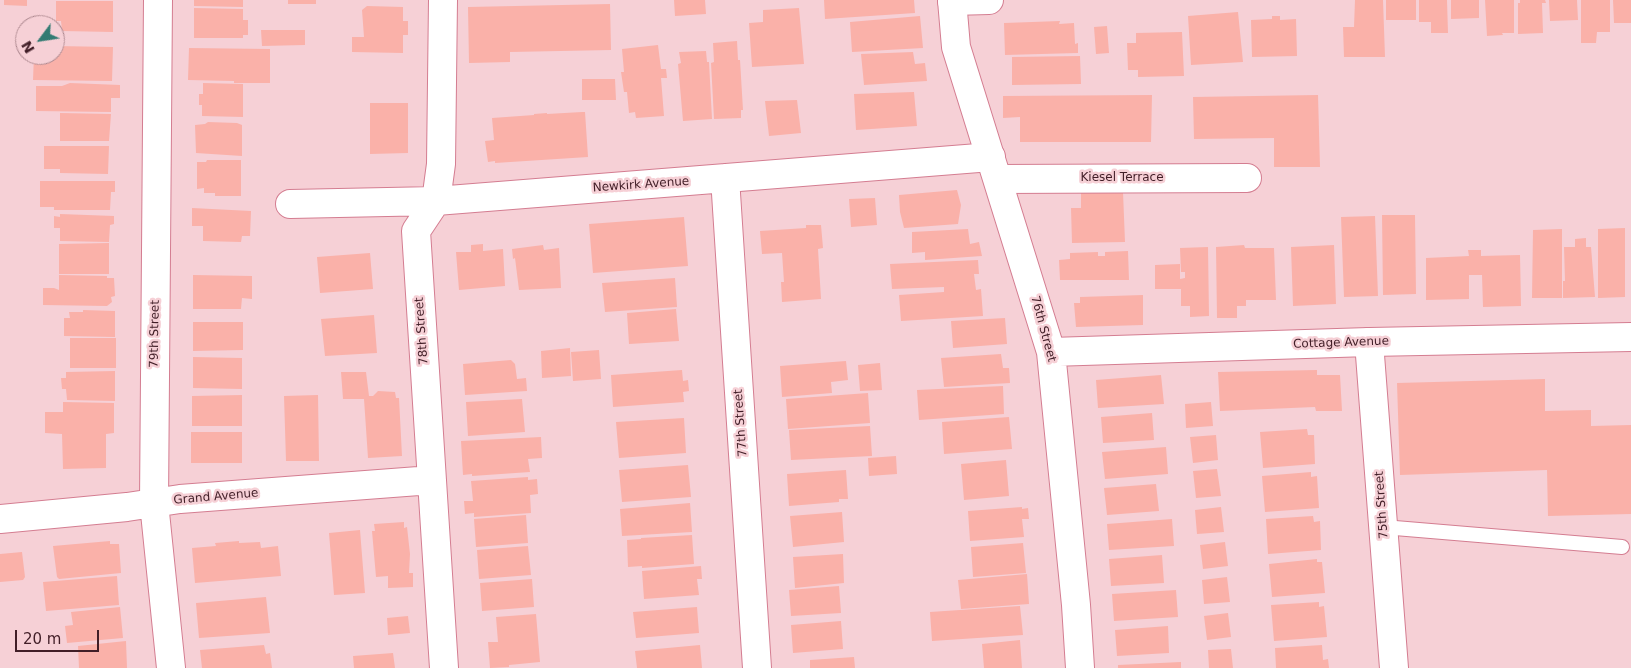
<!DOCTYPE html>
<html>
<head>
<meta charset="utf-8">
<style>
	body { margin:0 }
	#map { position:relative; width:1631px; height:668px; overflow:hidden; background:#f6d0d6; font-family:"DejaVu Sans",sans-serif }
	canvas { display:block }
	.north { position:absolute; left:15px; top:15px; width:50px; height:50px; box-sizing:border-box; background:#f6d0d6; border:1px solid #ae8990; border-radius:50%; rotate:239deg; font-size:14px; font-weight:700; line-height:20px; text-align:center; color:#411e27 }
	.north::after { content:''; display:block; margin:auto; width:18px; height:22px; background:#337b73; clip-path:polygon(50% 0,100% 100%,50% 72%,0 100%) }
	.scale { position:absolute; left:15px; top:630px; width:84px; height:22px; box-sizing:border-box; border:2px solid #411e27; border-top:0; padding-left:6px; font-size:15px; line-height:18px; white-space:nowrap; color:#411e27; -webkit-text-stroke:4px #f6d0d6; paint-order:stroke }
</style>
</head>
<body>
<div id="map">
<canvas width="1631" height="668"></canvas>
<div class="north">N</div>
<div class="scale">20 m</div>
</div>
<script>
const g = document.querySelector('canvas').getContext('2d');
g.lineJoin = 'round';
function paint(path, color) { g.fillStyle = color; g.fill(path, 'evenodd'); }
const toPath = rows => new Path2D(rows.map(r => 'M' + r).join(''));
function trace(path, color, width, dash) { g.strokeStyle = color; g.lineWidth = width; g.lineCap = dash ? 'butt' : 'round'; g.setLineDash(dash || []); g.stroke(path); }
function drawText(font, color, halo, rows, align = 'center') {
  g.font = font + ' "DejaVu Sans",sans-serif'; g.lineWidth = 5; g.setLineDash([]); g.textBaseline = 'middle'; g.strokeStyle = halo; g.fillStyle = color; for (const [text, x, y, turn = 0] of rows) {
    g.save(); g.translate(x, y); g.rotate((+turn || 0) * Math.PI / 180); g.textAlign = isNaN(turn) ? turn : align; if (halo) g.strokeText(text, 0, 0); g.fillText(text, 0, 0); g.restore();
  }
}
paint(toPath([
	[4,0,27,0,27,6,4,5],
	[194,0,243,0,243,7,194,6],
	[288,0,316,0,316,4,288,4],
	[674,0,705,0,706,14,675,16],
	[824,0,914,0,915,13,825,19],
	[1355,0,1383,0,1385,57,1344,57,1343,27,1354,27],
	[1386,0,1416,0,1416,20,1386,20],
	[1419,0,1447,0,1448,33,1431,33,1431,22,1419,22],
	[1451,0,1479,0,1479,18,1451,19],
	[1485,0,1514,0,1514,33,1502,33,1503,35,1487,36],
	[1520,0,1545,0,1546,3,1542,3,1543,33,1518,34,1518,3,1520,3],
	[1549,0,1577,0,1578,20,1550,21],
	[1581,0,1610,0,1610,32,1597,32,1596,43,1581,43],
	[1613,0,1631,0,1631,23,1614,23],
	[56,1,113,1,113,32,62,31,61,21,56,21],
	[610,4,611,50,510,52,510,62,469,63,468,7],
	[367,6,403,7,403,21,408,21,408,35,403,35,403,53,352,52,352,37,364,37,362,10],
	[194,8,243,9,243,20,248,20,248,35,243,35,243,38,194,38],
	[799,8,804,64,752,67,749,23,763,22,763,10],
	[1238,12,1243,62,1191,65,1188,16],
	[920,16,923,48,852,52,850,22],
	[1272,16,1280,16,1280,20,1296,19,1297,56,1252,57,1251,20,1272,19],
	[1060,21,1059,24,1074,23,1075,44,1078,43,1078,53,1005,55,1004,23],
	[1107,26,1109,53,1096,54,1094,27],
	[261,30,305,30,305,45,262,46],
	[1182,32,1184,76,1138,77,1138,70,1128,70,1127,43,1136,43,1136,33],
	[737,41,738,60,740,60,743,110,741,110,741,118,714,119,711,63,714,62,713,43],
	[658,45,661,69,666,69,667,78,661,78,664,116,636,118,635,112,629,113,627,92,624,92,621,72,624,72,622,49],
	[55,46,113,47,112,81,33,80,34,55,55,55],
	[189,48,270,49,270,83,234,83,234,81,188,80],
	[706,51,707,62,709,62,712,119,683,121,678,64,681,63,679,52],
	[913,52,915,64,925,63,927,81,864,85,861,54],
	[1080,56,1081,84,1012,85,1012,57],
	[582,79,615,79,616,100,582,100],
	[70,83,120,85,120,98,111,98,111,112,36,111,36,86,62,86],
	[203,83,243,84,243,117,202,116,202,105,199,105,199,94,203,94],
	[914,92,917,126,856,130,854,94],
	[1152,95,1151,142,1020,142,1020,117,1003,118,1003,96],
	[1318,95,1320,167,1274,167,1274,138,1194,139,1193,97],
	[797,100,801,133,769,136,765,101],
	[370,103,408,103,408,153,370,154],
	[582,112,585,112,588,157,495,163,495,161,488,162,485,141,494,140,492,118,534,115,534,114,547,113,547,114],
	[60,113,111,114,109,141,60,141],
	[208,122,237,123,242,125,242,156,196,153,195,125,205,124],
	[44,146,109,146,108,174,60,173,60,169,44,169],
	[207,160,241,160,241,196,215,196,215,193,204,193,204,188,197,189,197,162,206,162],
	[40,181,115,181,115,192,111,192,110,210,54,210,54,207,40,207],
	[957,190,961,205,958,224,904,228,900,212,899,195],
	[1123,192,1125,242,1072,243,1071,208,1081,208,1081,193],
	[875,198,877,225,851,227,849,199],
	[192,208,251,211,250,236,242,236,241,242,203,241,203,226,192,226],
	[60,214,114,216,114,224,110,225,109,242,60,241,60,228,54,228,54,216,60,217],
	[1382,215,1415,215,1416,294,1383,295],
	[1375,216,1378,296,1344,297,1341,217],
	[684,217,688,266,593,273,589,224],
	[806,225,821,225,823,248,818,249,821,299,782,302,781,282,784,282,782,253,762,254,760,231,806,228],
	[1625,228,1625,297,1598,298,1598,229],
	[968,229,970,244,979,242,982,256,925,260,925,252,912,253,912,232],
	[1562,229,1562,298,1532,298,1533,230],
	[1586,238,1586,247,1591,247,1595,297,1563,298,1563,281,1565,281,1564,247,1575,247,1575,239],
	[109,243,109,274,59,274,59,244],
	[483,244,483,251,503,249,505,286,459,290,456,252,471,252,471,245],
	[543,245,544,250,559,248,561,288,519,290,515,258,513,259,512,249],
	[1244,245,1245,248,1274,248,1276,300,1246,300,1246,306,1237,306,1237,318,1217,318,1216,247],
	[1334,245,1336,304,1293,306,1291,247],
	[1208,247,1209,316,1190,317,1190,306,1181,306,1181,289,1155,289,1155,265,1180,264,1180,279,1185,278,1185,272,1181,272,1180,248],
	[1468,250,1481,250,1481,256,1520,255,1521,306,1483,307,1482,275,1469,275,1469,299,1426,300,1426,258,1469,256],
	[1128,251,1129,280,1060,280,1059,260,1070,259,1070,253,1098,252,1098,256,1105,256,1105,252],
	[370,253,373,289,320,293,317,257],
	[978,260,979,274,974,274,976,290,981,289,983,316,901,321,899,295,944,292,944,287,892,289,890,264],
	[59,275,107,276,107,278,114,278,115,296,111,297,112,302,107,306,43,305,43,288,54,288,59,290],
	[193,275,252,276,252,299,242,298,241,309,193,309],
	[675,278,677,307,605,312,602,283],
	[1143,295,1143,325,1076,327,1074,303,1080,303,1080,297],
	[676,309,679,341,629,344,627,313],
	[83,310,115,311,115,337,64,336,64,318,70,318,69,312,83,312],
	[374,315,377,353,325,356,321,319],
	[1005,318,1007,344,953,348,951,321],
	[193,322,243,322,243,350,193,351],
	[70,338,116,338,116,368,70,368],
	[570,348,571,376,542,378,541,351],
	[599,350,601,379,573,381,571,352],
	[1001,354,1003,368,1009,368,1010,383,944,387,941,358],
	[193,357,242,358,242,389,193,388],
	[511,360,515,364,517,379,526,378,527,391,465,395,463,364],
	[846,361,848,380,831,382,832,393,782,397,780,366],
	[880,363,882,390,860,391,858,365],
	[682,370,683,381,688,380,689,391,683,392,684,402,613,407,611,375],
	[1317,370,1317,375,1340,375,1342,411,1316,411,1315,407,1220,411,1218,372],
	[115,371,115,401,67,400,66,389,62,389,61,378,66,378,66,372],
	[341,372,366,372,369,396,373,396,378,391,395,392,396,398,399,398,402,456,368,458,364,399,343,399],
	[1161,375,1164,404,1098,408,1096,380],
	[1545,379,1545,411,1591,410,1591,426,1631,425,1631,514,1548,516,1547,470,1400,475,1397,383],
	[1003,386,1004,414,919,420,917,390],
	[868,393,870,423,788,429,786,399],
	[242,395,242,426,192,426,192,396],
	[318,395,319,461,286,461,284,396],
	[522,399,525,432,468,436,466,402],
	[63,402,114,403,114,433,106,434,106,468,63,469,62,434,45,433,45,412,63,412],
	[1211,402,1213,426,1186,428,1185,404],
	[1152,413,1154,440,1103,443,1101,417],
	[1009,417,1012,449,944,454,942,422],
	[684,418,686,453,619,458,616,422],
	[870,426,872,456,791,460,789,430],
	[1307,429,1308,435,1314,435,1315,464,1263,468,1260,432],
	[191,432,242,432,242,463,191,463],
	[1216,435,1218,460,1193,463,1190,437],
	[541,437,542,458,528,459,530,472,472,476,472,474,463,475,461,441],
	[1166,447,1168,474,1105,479,1102,452],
	[896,456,897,474,869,476,868,458],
	[1006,460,1009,496,964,500,961,464],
	[688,465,691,497,622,502,619,470],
	[1217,469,1221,496,1196,498,1193,471],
	[846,470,848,499,839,499,839,502,789,506,787,474],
	[1311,472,1311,477,1317,476,1319,508,1265,512,1262,476],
	[528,477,528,480,537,479,538,494,530,495,531,513,474,517,474,513,465,514,464,501,473,501,471,481],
	[1156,484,1159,511,1107,515,1104,488],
	[690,503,692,532,622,536,620,509],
	[1022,507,1022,509,1028,508,1029,519,1022,519,1024,537,970,541,968,511],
	[1221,507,1224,532,1197,534,1195,510],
	[842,512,844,542,793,547,790,516],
	[526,515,528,543,476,547,474,519],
	[1313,516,1314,522,1320,521,1321,550,1268,554,1266,519],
	[1172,519,1174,546,1109,550,1107,524],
	[404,522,404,528,407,527,410,554,409,573,413,573,413,587,388,588,388,576,376,577,372,531,375,531,374,524],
	[360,530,365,593,334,595,329,533],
	[692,535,694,564,642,568,642,566,628,567,627,540,641,539,641,538],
	[110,541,110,544,119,544,121,573,59,579,57,577,53,546],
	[239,541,239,543,260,542,261,548,278,546,281,576,195,583,192,548,216,546,215,543],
	[1225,542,1228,566,1203,569,1200,545],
	[1023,543,1026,573,973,577,971,547],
	[528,546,531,575,479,579,477,550],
	[22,552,25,577,23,580,0,582,0,554],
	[843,554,844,583,795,588,793,557],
	[1162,555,1164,583,1111,586,1109,559],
	[1317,559,1317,562,1322,562,1325,593,1272,597,1269,564],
	[701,566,702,579,697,579,699,595,644,599,642,571],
	[1027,574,1029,604,961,609,958,580],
	[117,576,119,605,46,611,43,582],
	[1227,577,1230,602,1204,604,1202,580],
	[532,579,534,607,482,611,480,583],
	[839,586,841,613,791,616,789,590],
	[1176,590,1178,617,1114,621,1112,594],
	[266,597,270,633,199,638,196,603],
	[1319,602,1319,607,1324,606,1327,637,1274,641,1271,605],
	[1020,606,1023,635,932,641,930,612],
	[120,607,123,638,67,643,65,626,73,625,71,612],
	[697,607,699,633,636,638,633,612],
	[1228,613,1231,637,1207,640,1204,616],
	[536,614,540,662,509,665,509,667,490,668,488,642,498,642,496,617],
	[408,616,410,633,388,635,387,618],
	[841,621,843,649,793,653,791,625],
	[1168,626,1169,653,1117,656,1115,630],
	[1020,640,1022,668,984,668,982,644],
	[126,641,127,668,79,668,78,646],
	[264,645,266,654,270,653,272,668,202,668,200,650],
	[700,645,702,668,637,668,635,651],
	[1322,645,1323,660,1328,659,1329,668,1276,668,1275,648],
	[1231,649,1233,668,1209,668,1208,650],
	[393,653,395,668,354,668,353,656],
	[854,657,855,668,810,668,810,660],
	[1181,662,1181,668,1118,668,1118,665]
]), '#fab1a9');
const lane = toPath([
	[1383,527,1622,547]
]);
const street = toPath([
	[158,0,154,503,171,668],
	[443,0,441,164,436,201,416,231,444,668],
	[952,1,989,0],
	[725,178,757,668],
	[998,179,1247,178],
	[290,204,436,201,991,157],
	[1369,342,1631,337],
	[0,519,127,507,180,499,432,480]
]);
const secondary = toPath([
	[952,0,956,47,1051,352,1076,605,1080,668],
	[1051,352,1369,342,1394,668]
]);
trace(lane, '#d47d91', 16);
trace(street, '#d47d91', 30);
trace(secondary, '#d47d91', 30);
trace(lane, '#fff', 14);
trace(street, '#fff', 28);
trace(secondary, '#fff', 28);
drawText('12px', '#411e27', '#f6d0d6', [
	["Kiesel Terrace",1122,178],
	["Newkirk Avenue",641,185,-4],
	["76th Street",1043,329,75],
	["78th Street",422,331,-94],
	["79th Street",155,334,-89],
	["Cottage Avenue",1341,343,-2],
	["77th Street",741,423,-94],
	["Grand Avenue",216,497,-5],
	["75th Street",1382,505,-94]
]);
</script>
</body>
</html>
